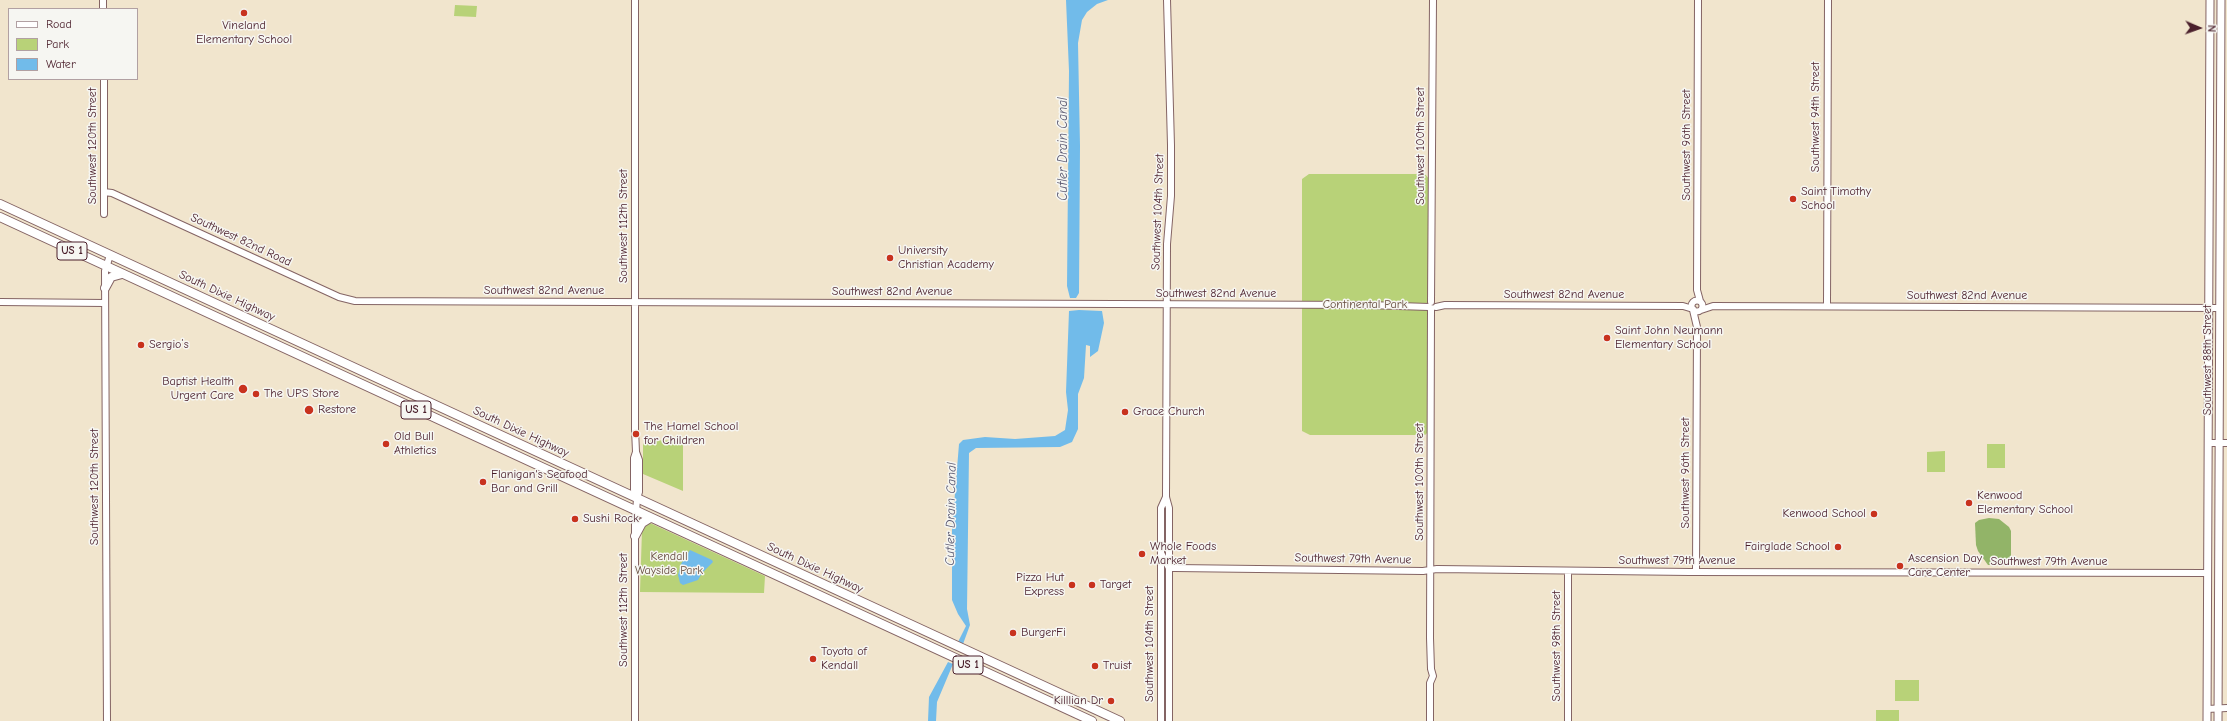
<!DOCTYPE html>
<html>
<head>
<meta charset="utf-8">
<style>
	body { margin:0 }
	#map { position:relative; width:2227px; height:721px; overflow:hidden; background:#f1e5cd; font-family:"Comic Neue",sans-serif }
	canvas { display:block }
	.legend { position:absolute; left:8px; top:8px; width:130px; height:72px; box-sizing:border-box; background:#f6f6f2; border:1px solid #b1a0a2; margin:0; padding:5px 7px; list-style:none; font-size:12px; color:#4a1f2b }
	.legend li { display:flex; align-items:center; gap:8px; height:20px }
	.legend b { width:20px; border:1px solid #b1a0a2 }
	.north { position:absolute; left:2179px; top:8px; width:40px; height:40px; -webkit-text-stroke:3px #f6f6f2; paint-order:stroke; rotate:92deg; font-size:11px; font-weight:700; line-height:16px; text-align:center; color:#4a1f2b }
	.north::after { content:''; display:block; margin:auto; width:14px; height:18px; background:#4a1f2b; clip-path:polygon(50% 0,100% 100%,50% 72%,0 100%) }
</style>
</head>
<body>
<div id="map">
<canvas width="2227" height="721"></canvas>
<ul class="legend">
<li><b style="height:5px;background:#fff"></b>Road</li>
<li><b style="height:11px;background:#b8d278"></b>Park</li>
<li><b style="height:11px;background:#71bbea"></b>Water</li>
</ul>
<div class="north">N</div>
</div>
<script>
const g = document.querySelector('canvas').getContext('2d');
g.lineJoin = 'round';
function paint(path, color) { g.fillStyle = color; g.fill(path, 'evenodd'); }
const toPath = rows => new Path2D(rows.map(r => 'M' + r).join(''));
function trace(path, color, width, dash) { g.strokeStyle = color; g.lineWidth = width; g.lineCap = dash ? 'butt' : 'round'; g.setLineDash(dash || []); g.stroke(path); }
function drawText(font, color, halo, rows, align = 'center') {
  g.font = font + ' "Comic Neue",sans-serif'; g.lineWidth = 3; g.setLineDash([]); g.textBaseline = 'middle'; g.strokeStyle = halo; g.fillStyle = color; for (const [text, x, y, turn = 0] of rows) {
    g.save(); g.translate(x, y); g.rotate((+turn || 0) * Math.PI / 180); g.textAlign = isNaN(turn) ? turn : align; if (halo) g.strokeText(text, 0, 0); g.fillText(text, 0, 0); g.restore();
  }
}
paint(toPath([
	[455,5,477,6,476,17,454,16],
	[1309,174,1425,174,1430,180,1428,432,1425,435,1310,435,1302,431,1302,179],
	[647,440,683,441,683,491,643,474,643,444],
	[1987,444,2005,444,2005,468,1987,468],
	[1945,451,1945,472,1927,472,1927,452],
	[650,523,765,576,764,593,640,592,642,530,646,524],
	[1895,680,1919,680,1919,701,1895,701],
	[1876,710,1899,710,1899,721,1876,721]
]), '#b8d278');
paint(toPath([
	[1989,518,1999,519,2009,527,2011,531,2011,565,1988,565,1978,551,1976,545,1975,523,1979,520]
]), '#92b468');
paint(toPath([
	[1066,0,1108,0,1097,4,1087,12,1082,20,1078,43,1080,146,1079,293,1076,298,1070,298,1067,286,1069,71],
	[1079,310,1102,311,1104,323,1098,351,1090,357,1090,346,1086,345,1084,378,1078,394,1078,429,1072,442,1060,447,976,448,969,453,967,609,970,625,963,644,958,642,966,626,958,614,952,600,952,530,959,444,963,440,985,437,1015,439,1055,436,1065,430,1068,410,1066,392,1069,311],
	[690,550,712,560,713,562,702,573,698,580,683,585,680,583,678,575,681,564],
	[948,662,953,664,937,702,936,721,928,721,929,697]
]), '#71bbea');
const secondary = toPath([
	[103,0,103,9],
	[635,0,635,429,636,452,639,460,639,492,637,499,635,525,635,721],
	[1167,0,1171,145,1171,196,1167,244,1166,497,1169,508,1169,721],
	[1698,0,1697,290,1700,301],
	[104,79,104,214],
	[104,192,112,193,339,297,355,301,1368,305,1429,307],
	'1691.5 306a5.5 5.5 0 1 1 11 0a5.5 5.5 0 1 1-11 0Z',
	[0,302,105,303],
	[1431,302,1433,0],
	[1827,306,1828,0],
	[1436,307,1445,305,1683,306,1693,309],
	[1693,310,1697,327,1696,572],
	[1701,310,1713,306,2220,308],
	[2209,443,2227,443],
	[636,452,634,458,634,490,637,499],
	[1161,553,1169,568,1175,568,1423,571,1437,569,1690,572,2208,573],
	[2207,709,2227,708],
	[107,721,105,271,110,255],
	[1161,721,1161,508,1166,497],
	[1430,721,1430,683,1433,676,1431,669,1430,638,1431,308],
	[1568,721,1568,571]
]);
const primary = toPath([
	[2207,721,2210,0],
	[2218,721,2221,0]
]);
const highway = toPath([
	[0,204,1120,721],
	[0,217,1092,721],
	[105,288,111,277,122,274],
	[635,536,642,523,650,518]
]);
trace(secondary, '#846464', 8);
trace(primary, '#846464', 9);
trace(highway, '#846464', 10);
trace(secondary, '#fff', 6);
trace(primary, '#fff', 7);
trace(highway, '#fff', 8);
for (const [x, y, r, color] of [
	[244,13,4,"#c8321e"],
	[1793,199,4,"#c8321e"],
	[890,258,4,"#c8321e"],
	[1607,338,4,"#c8321e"],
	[141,345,4,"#c8321e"],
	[243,389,5,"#c8321e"],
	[256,394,4,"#c8321e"],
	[309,410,5,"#c8321e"],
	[1125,412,4,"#c8321e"],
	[636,434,4,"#c8321e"],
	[386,444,4,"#c8321e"],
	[483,482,4,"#c8321e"],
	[1969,503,4,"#c8321e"],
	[1874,514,4,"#c8321e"],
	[575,519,4,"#c8321e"],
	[1838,547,4,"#c8321e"],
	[1142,554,4,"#c8321e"],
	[1900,566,4,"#c8321e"],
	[1072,585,4,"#c8321e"],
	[1092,585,4,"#c8321e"],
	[1013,633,4,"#c8321e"],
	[813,659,4,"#c8321e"],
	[1095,666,4,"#c8321e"],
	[1111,701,4,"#c8321e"]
]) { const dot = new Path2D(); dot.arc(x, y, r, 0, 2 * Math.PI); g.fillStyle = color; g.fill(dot); trace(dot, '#f6f6f2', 1.5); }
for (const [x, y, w] of [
	[72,251,30],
	[416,410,30],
	[968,665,30]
]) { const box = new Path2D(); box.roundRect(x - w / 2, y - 9, w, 18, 3); g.fillStyle = '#f6f6f2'; g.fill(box); trace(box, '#4a1f2b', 1); }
drawText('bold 11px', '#4a1f2b', null, [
	["US 1",72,251],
	["US 1",416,410],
	["US 1",968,665]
]);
drawText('12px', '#4a1f2b', '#f6f6f2', [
	["Vineland",244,26,"center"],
	["Elementary School",244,40,"center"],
	["Saint Timothy",1801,192],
	["School",1801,206],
	["University",898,251],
	["Christian Academy",898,265],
	["Saint John Neumann",1615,331],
	["Elementary School",1615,345],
	["Sergio’s",149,345],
	["Baptist Health",234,382,"right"],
	["Urgent Care",234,396,"right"],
	["The UPS Store",264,394],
	["Restore",318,410],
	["Grace Church",1133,412],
	["The Hamel School",644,427],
	["for Children",644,441],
	["Old Bull",394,437],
	["Athletics",394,451],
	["Flanigan's Seafood",491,475],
	["Bar and Grill",491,489],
	["Kenwood",1977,496],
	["Elementary School",1977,510],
	["Kenwood School",1866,514,"right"],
	["Sushi Rock",583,519],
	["Whole Foods",1150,547],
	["Market",1150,561],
	["Fairglade School",1830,547,"right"],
	["Ascension Day",1908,559],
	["Care Center",1908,573],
	["Pizza Hut",1064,578,"right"],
	["Express",1064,592,"right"],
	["Target",1100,585],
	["BurgerFi",1021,633],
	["Toyota of",821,652],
	["Kendall",821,666],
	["Truist",1103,666],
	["Killlian Dr",1103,701,"right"]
], 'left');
drawText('12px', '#4a1f2b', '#f6f6f2', [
	["Southwest 94th Street",1816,117,-90],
	["Southwest 96th Street",1687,145,-90],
	["Southwest 120th Street",93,146,-90],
	["Southwest 100th Street",1421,146,-90],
	["Southwest 104th Street",1158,212,-88],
	["Southwest 112th Street",624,226,-90],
	["Southwest 82nd Road",241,240,25],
	["Southwest 82nd Avenue",544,291],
	["Southwest 82nd Avenue",892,292],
	["Southwest 82nd Avenue",1216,294],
	["Southwest 82nd Avenue",1564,295],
	["South Dixie Highway",227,296,25],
	["Southwest 82nd Avenue",1967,296],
	["Southwest 88th Street",2208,360,-90],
	["South Dixie Highway",521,432,25],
	["Southwest 96th Street",1686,473,-90],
	["Southwest 100th Street",1420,482,-90],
	["Southwest 120th Street",95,487,-90],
	["Southwest 79th Avenue",1353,559,1],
	["Southwest 79th Avenue",1677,561],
	["Southwest 79th Avenue",2049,562],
	["South Dixie Highway",815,568,25],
	["Southwest 112th Street",624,610,-90],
	["Southwest 104th Street",1150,644,-90],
	["Southwest 98th Street",1557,646,-90]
]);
drawText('12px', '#664c3e', '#f6f6f2', [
	["Continental Park",1365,305],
	["Kendall",669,557],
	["Wayside Park",669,571]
]);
drawText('italic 13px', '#58566e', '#f6f6f2', [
	["Cutler Drain Canal",1063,149,-90],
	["Cutler Drain Canal",951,514,-89]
]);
</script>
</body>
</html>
